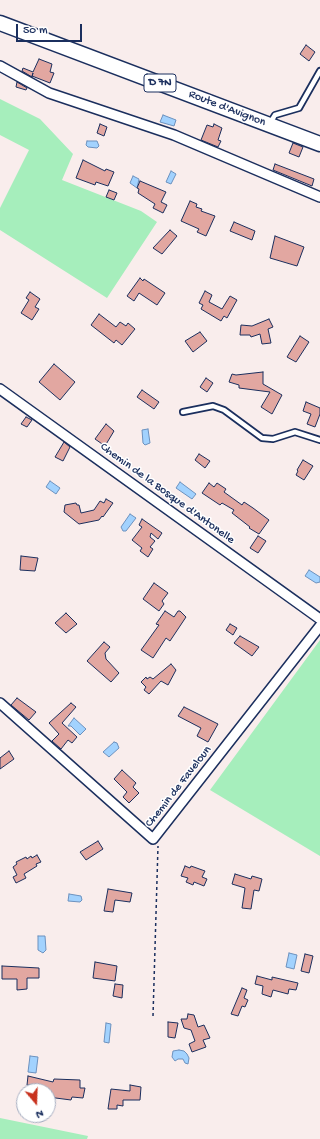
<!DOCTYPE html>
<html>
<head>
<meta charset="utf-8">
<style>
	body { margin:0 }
	#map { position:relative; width:320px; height:1139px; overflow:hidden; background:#f9edec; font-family:"Gochi Hand",sans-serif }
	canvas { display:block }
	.north { position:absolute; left:16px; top:1083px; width:40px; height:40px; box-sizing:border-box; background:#fff; border:1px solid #a4acbf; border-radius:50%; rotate:161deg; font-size:11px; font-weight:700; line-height:16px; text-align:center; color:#1b2f5e }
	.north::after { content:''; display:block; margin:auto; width:14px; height:18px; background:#c8321e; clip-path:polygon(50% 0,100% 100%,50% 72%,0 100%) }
	.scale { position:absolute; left:16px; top:24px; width:66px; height:18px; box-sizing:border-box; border:2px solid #1b2f5e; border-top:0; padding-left:5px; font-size:12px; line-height:14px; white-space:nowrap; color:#1b2f5e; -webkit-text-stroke:3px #fff; paint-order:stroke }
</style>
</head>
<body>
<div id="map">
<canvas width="320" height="1139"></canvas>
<div class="north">N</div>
<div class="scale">50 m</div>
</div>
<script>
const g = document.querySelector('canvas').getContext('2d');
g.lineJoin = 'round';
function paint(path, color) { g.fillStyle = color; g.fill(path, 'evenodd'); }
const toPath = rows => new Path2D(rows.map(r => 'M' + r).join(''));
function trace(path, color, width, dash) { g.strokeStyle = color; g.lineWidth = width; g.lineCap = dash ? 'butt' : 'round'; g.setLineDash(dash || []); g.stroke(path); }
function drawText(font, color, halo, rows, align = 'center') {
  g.font = font + ' "Gochi Hand",sans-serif'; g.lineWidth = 3; g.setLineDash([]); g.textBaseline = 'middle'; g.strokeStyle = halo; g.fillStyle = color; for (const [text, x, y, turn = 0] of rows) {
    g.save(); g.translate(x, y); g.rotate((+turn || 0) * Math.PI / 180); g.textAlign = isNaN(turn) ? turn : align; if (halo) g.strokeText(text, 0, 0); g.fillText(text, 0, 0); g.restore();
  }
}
paint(toPath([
	[0,99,40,119,73,154,62,180,141,211,157,222,107,298,0,230,0,208,29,150,0,135],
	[320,640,320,856,210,790],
	[0,1118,88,1136,87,1139,0,1139]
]), '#a6eebc');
const water = toPath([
	[163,115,176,120,174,126,160,122,163,115],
	[87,141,97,141,99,146,97,148,88,147,86,145,87,141],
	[171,171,176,174,171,184,166,182,171,171],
	[133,176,139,179,137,188,130,183,133,176],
	[148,429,150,443,145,445,143,443,142,430,148,429],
	[50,481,60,488,56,494,46,487,50,481],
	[180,482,196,494,192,499,176,488,180,482],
	[130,514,136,518,126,531,123,531,121,527,130,514],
	[309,570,320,577,320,582,316,583,305,576,309,570],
	[74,718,86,729,80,735,71,726,68,726,74,718],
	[114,742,117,743,119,748,109,757,103,752,114,742],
	[69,894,81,896,82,900,80,902,68,901,69,894],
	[38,936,45,936,46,950,43,953,38,950,38,936],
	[289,953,297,955,294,969,286,967,289,953],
	[106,1023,111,1024,109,1043,104,1042,106,1023],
	[179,1050,184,1051,187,1054,189,1058,188,1064,185,1063,183,1059,178,1059,175,1061,172,1057,173,1051,179,1050],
	[30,1056,38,1057,36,1073,28,1072,30,1056]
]);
paint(water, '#a2d2fe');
trace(water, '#6c91be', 1);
const building = toPath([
	[306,45,315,52,309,61,300,54,306,45],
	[39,59,52,64,50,72,54,73,50,83,32,76,33,73,32,77,22,71,23,68,33,72,39,59],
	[17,82,27,88,26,90,16,87,17,82],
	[100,124,107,127,104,136,97,133,100,124],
	[214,124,222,128,218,140,221,141,218,147,201,140,207,125,213,127,214,124],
	[293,143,303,147,299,157,289,153,293,143],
	[83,160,105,171,106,169,114,172,108,186,96,182,95,185,76,178,83,160],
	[275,164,314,179,312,186,273,170,275,164],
	[140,181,166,192,161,202,167,205,163,213,153,208,155,204,138,193,139,189,137,188,140,181],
	[109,190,117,193,114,200,106,197,109,190],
	[190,201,197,204,196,207,202,209,201,211,215,216,206,236,197,232,199,229,181,221,190,201],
	[234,222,255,231,252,240,230,231,234,222],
	[170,230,177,236,162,254,153,248,170,230],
	[275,236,304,247,297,266,270,258,275,236],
	[140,278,143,281,144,279,165,293,157,305,139,293,134,301,127,296,140,278],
	[205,291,212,295,209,302,222,309,230,296,237,300,227,318,224,316,221,321,201,309,203,305,199,303,205,291],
	[30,292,40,299,35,307,39,309,32,320,21,313,29,300,26,298,30,292],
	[99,314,116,327,120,322,126,326,128,323,135,329,122,345,116,340,114,343,91,325,99,314],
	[269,319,273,327,268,329,271,343,262,344,260,334,251,337,250,335,240,335,241,325,252,326,269,319],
	[200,332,207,341,193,352,185,341,200,332],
	[300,336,309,342,296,362,287,357,300,336],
	[54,364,75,382,60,400,39,382,54,364],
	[263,372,263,384,282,395,272,414,261,407,270,392,239,388,239,385,229,382,232,374,236,375,263,372],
	[206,378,213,383,207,392,200,387,206,378],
	[142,390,159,402,154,409,137,397,142,390],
	[306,402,320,408,320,414,315,427,307,424,311,414,303,411,306,402],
	[26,417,32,420,27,427,21,424,26,417],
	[106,424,114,431,105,446,95,439,106,424],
	[64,442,70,447,63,461,55,457,64,442],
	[199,454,210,461,205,468,195,460,199,454],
	[303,460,313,466,304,480,296,475,298,471,297,470,303,460],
	[209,483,214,487,217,483,226,489,224,492,242,505,244,502,253,508,269,520,259,534,249,528,250,527,232,513,234,510,222,503,220,505,202,493,209,483],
	[106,499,113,503,103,517,102,516,99,520,79,524,64,512,65,505,76,503,77,505,79,505,81,513,94,510,100,501,104,503,106,499],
	[142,519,162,533,158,539,151,533,150,537,155,541,150,547,153,549,148,557,140,551,142,548,132,540,142,527,139,525,142,519],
	[258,536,266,541,258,553,250,548,258,536],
	[21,556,38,558,35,571,20,570,21,556],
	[154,583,168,593,162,601,164,604,159,611,143,599,154,583],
	[165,611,174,617,178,611,180,611,186,617,170,641,166,638,153,658,141,650,159,625,156,624,165,611],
	[66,613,77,624,66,633,55,623,66,613],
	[230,624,237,628,233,635,226,630,230,624],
	[240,636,259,647,252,656,234,643,240,636],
	[104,642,110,647,105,653,106,659,119,673,111,682,87,661,104,642],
	[171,664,176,670,168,685,161,681,149,694,144,690,146,687,141,682,146,677,147,679,150,677,153,679,171,664],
	[17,698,36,712,29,720,11,705,17,698],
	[71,703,76,707,62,723,77,737,72,743,68,740,61,749,52,741,59,734,49,723,71,703],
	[184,707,218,724,208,742,197,736,201,728,178,716,184,707],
	[9,751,14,759,0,769,0,758,9,751],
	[122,770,136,783,133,787,139,793,129,803,123,797,127,792,114,779,122,770],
	[98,841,103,849,86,860,80,852,98,841],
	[37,855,41,862,36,864,37,866,24,874,26,878,16,883,13,877,17,875,13,867,17,864,16,862,26,857,27,859,31,856,32,858,37,855],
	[185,866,190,868,191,866,205,871,202,877,207,879,204,886,194,882,193,885,186,882,188,878,181,876,185,866],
	[235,874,251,879,252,876,262,879,259,891,254,890,251,909,242,908,245,888,232,884,235,874],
	[108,889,132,893,130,902,115,900,113,912,104,911,108,889],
	[305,954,313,956,309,973,301,971,305,954],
	[95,962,117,966,115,981,93,978,95,962],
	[2,966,39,968,39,978,27,978,27,989,17,990,17,979,2,979,2,966],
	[257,976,272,980,272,977,298,983,296,990,289,989,288,994,273,990,271,997,262,994,263,986,255,984,257,976],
	[115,984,123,985,122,998,113,996,115,984],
	[242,988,247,990,244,998,248,1000,245,1007,242,1006,238,1016,231,1014,242,988],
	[188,1014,194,1015,198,1027,204,1025,210,1038,203,1040,206,1047,192,1052,189,1044,195,1041,191,1030,184,1028,181,1019,187,1019,188,1014],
	[168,1022,178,1023,175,1038,168,1037,168,1022],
	[28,1076,53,1082,54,1079,80,1080,80,1088,85,1088,83,1098,72,1097,71,1100,48,1097,48,1091,34,1091,35,1085,27,1085,28,1076],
	[130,1085,141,1087,140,1100,123,1100,123,1106,117,1105,117,1109,108,1109,111,1089,130,1091,130,1085]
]);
paint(building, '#e2a7a1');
trace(building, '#1b2f5e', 1);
const lane = toPath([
	[270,123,275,115,299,108,320,71],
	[183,412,213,406,224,410,262,438,273,439,295,432,320,440]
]);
const street = toPath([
	[0,66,49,93,174,135,320,197],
	[0,389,320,619],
	[0,703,153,839,320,626]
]);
const primary = toPath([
	[0,23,320,144]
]);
trace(lane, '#1b2f5e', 8);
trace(street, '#1b2f5e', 12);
trace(primary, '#1b2f5e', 17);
trace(toPath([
	[153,1016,158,846]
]), '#1b2f5e', 1.5, [3, 3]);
trace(lane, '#fff', 4.5);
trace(street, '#fff', 9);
trace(primary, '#fff', 14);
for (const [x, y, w] of [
	[160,83,32]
]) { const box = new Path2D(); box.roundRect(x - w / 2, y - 9, w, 18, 3); g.fillStyle = '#fff'; g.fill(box); trace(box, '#1b2f5e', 1); }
drawText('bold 11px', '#1b2f5e', null, [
	["D 7N",160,83]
]);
drawText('12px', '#1b2f5e', '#fff', [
	["Route d'Avignon",227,109,21],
	["Chemin de la Bosque d'Antonelle",167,494,36],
	["Chemin de Faveloun",179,787,-52]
]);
</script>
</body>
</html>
